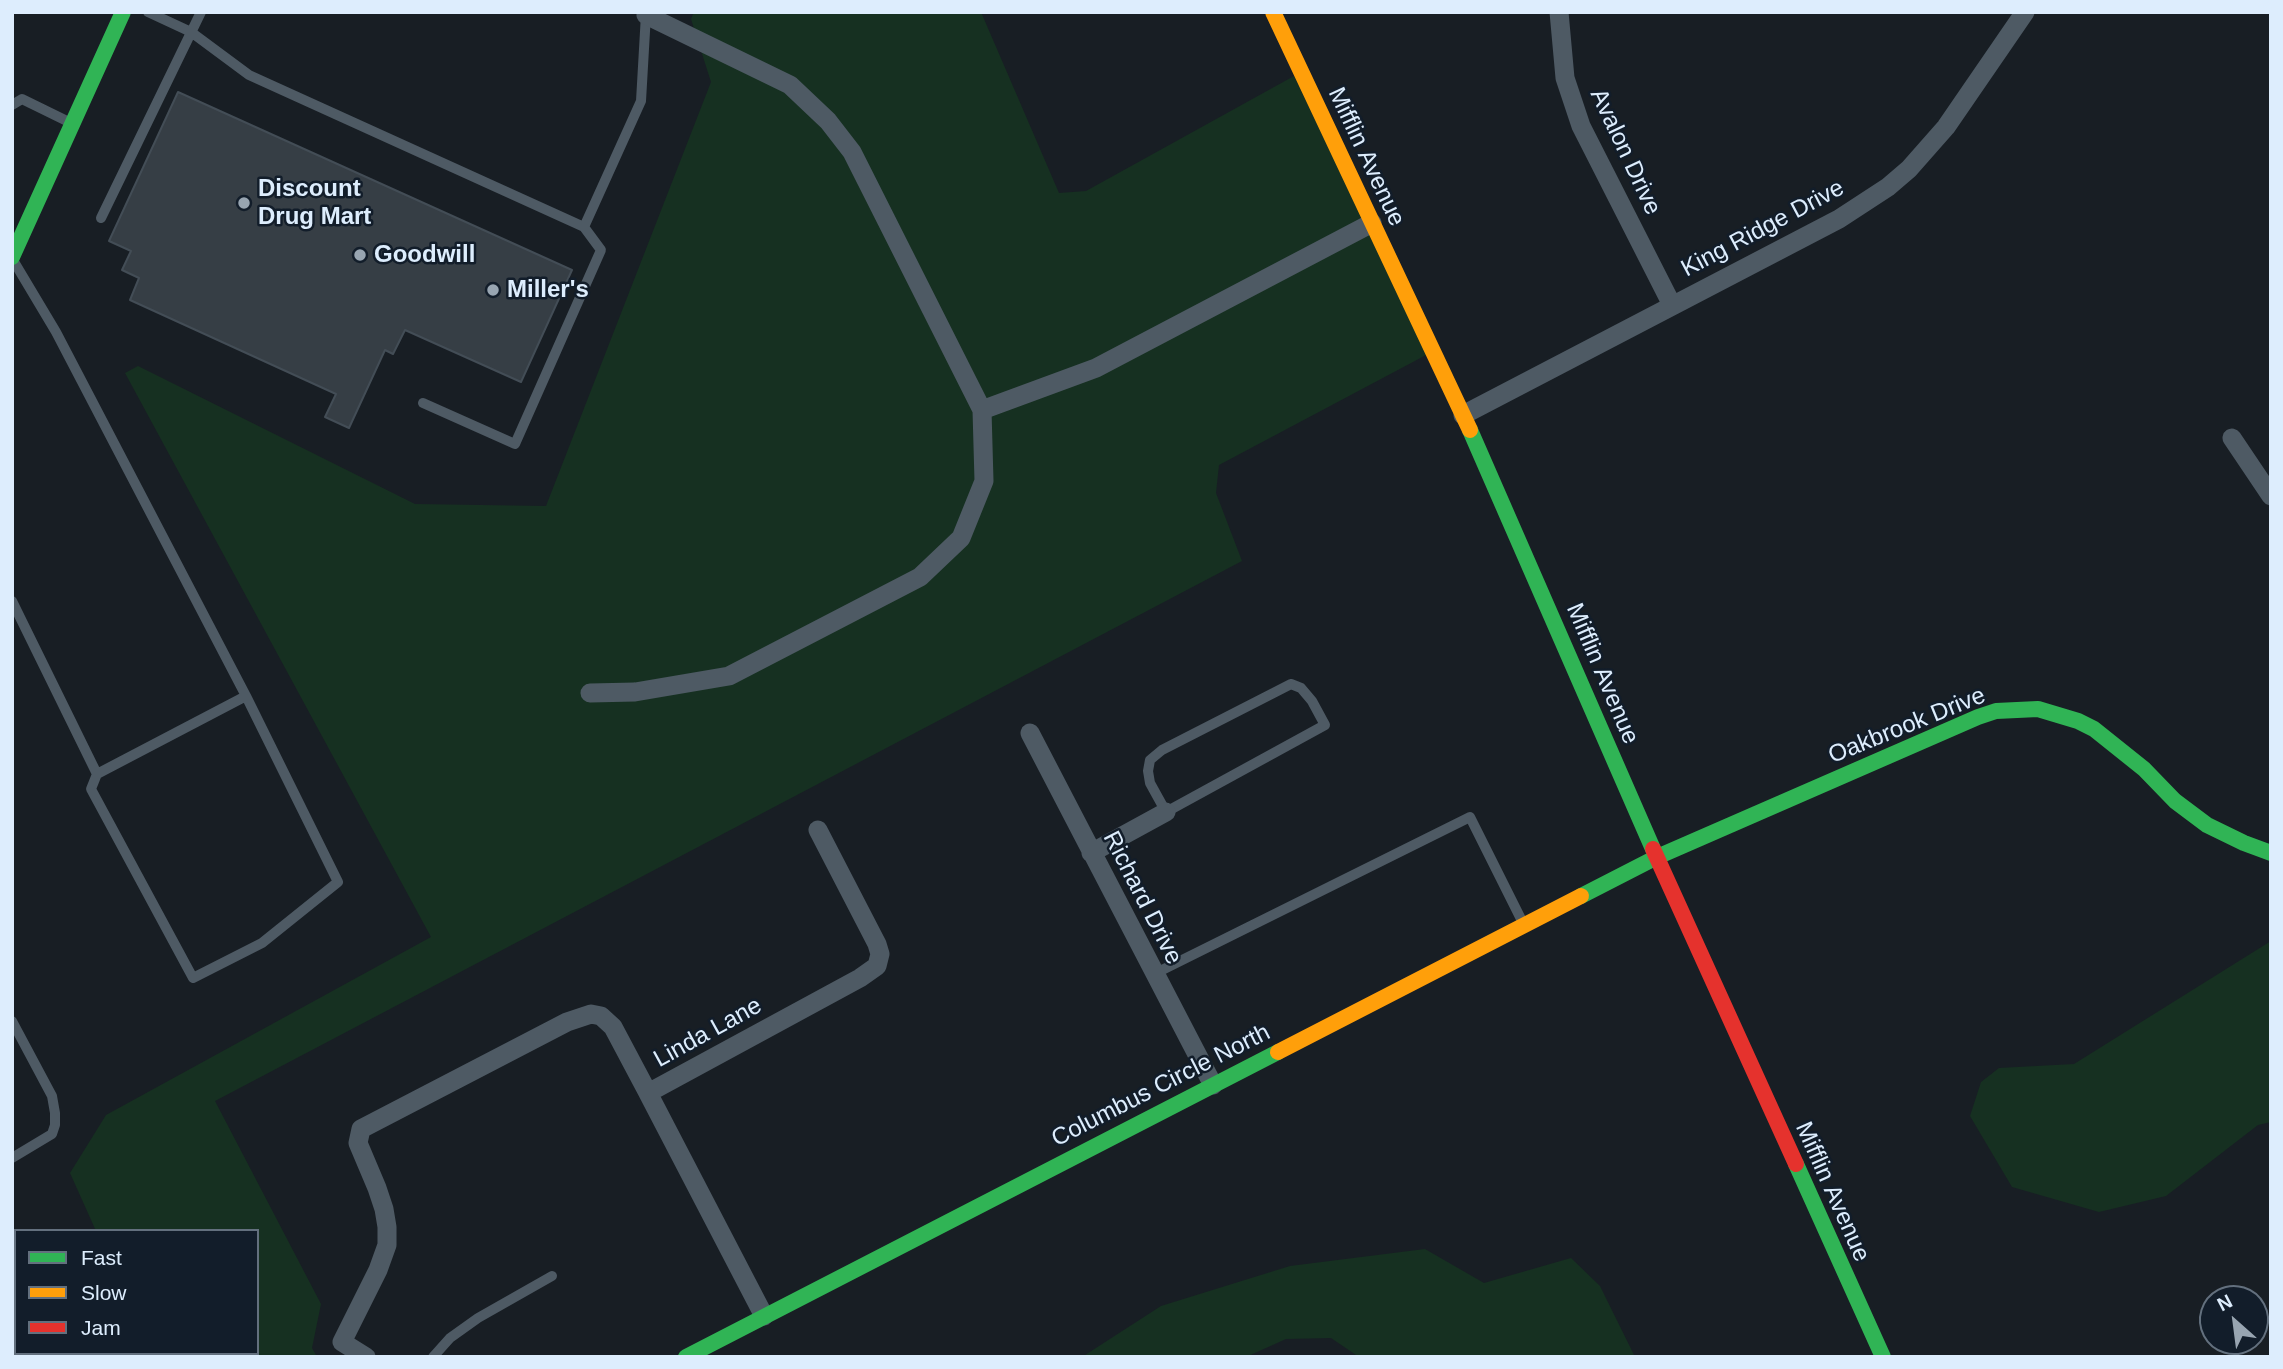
<!DOCTYPE html>
<html>
<head>
<meta charset="utf-8">
<style>
	body { margin:0 }
	#map { position:relative; width:2283px; height:1369px; overflow:hidden; background:#181e24; font-family:Arial,sans-serif }
	canvas { display:block }
	.frame { position:absolute; inset:0; border:14px solid #ddedfd; pointer-events:none }
	.legend { position:absolute; left:14px; top:1229px; width:245px; height:126px; box-sizing:border-box; background:#121d2a; border:2px solid #63707e; margin:0; padding:9px 12px; list-style:none; font-size:21px; color:#ddedfd }
	.legend li { display:flex; align-items:center; gap:14px; height:35px }
	.legend b { width:35px; border:2px solid #63707e }
	.north { position:absolute; left:2199px; top:1285px; width:70px; height:70px; box-sizing:border-box; background:#121d2a; border:2px solid #63707e; border-radius:50%; rotate:332deg; font-size:19px; font-weight:700; line-height:28px; text-align:center; color:#ddedfd }
	.north::after { content:''; display:block; margin:auto; width:24px; height:32px; background:#98a5b1; clip-path:polygon(50% 0,100% 100%,50% 72%,0 100%) }
</style>
</head>
<body>
<div id="map">
<canvas width="2283" height="1369"></canvas>
<div class="frame"></div>
<ul class="legend">
<li><b style="height:9px;background:#30b455"></b>Fast</li>
<li><b style="height:9px;background:#ff9f0a"></b>Slow</li>
<li><b style="height:9px;background:#e5322d"></b>Jam</li>
</ul>
<div class="north">N</div>
</div>
<script>
const g = document.querySelector('canvas').getContext('2d');
g.lineJoin = 'round';
function paint(path, color) { g.fillStyle = color; g.fill(path, 'evenodd'); }
const toPath = rows => new Path2D(rows.map(r => 'M' + r).join(''));
function trace(path, color, width, dash) { g.strokeStyle = color; g.lineWidth = width; g.lineCap = dash ? 'butt' : 'round'; g.setLineDash(dash || []); g.stroke(path); }
function drawText(font, color, halo, rows, align = 'center') {
  g.font = font + ' Arial,sans-serif'; g.lineWidth = 5; g.setLineDash([]); g.textBaseline = 'middle'; g.strokeStyle = halo; g.fillStyle = color; for (const [text, x, y, turn = 0] of rows) {
    g.save(); g.translate(x, y); g.rotate((+turn || 0) * Math.PI / 180); g.textAlign = isNaN(turn) ? turn : align; if (halo) g.strokeText(text, 0, 0); g.fillText(text, 0, 0); g.restore();
  }
}
paint(toPath([
	[694,12,981,12,1059,193,1086,191,1294,76,1428,354,1219,465,1216,493,1242,561,215,1101,321,1304,312,1348,317,1357,103,1357,103,1353,257,1353,257,1231,96,1231,70,1173,106,1115,431,937,125,373,138,366,415,504,546,506,711,82,691,19],
	[2271,941,2271,1122,2258,1125,2166,1196,2099,1212,2012,1187,1970,1116,1981,1082,1999,1068,2074,1064],
	[1425,1249,1484,1283,1571,1258,1600,1286,1635,1357,1359,1357,1331,1338,1286,1339,1246,1357,1082,1357,1161,1306,1290,1266]
]), '#163021');
const building = toPath([
	[178,92,572,270,521,382,405,330,393,354,385,350,349,428,325,417,336,394,130,300,139,278,122,270,131,251,109,241,178,92]
]);
paint(building, '#363e45');
trace(building, '#434d56', 2);
trace(toPath([
	[148,12,191,32,249,75,584,227,641,101,646,14],
	[12,105,22,99,71,123],
	[101,218,201,12],
	[423,403,515,444,601,250,584,227],
	[12,601,97,774,246,696,56,332,13,260],
	[1291,684,1301,688,1312,701,1325,725,1166,812,1150,783,1148,771,1150,760,1162,750,1291,684],
	[97,774,91,789,193,978,262,943,338,882,246,696],
	[1154,974,1470,817,1523,923],
	[12,1021,52,1096,55,1113,55,1125,52,1134,12,1158],
	[433,1357,450,1338,478,1318,552,1276]
]), '#4e5a64', 10);
trace(toPath([
	[1559,12,1565,78,1581,126,1672,305],
	[646,15,790,85,828,121,852,152,982,410],
	[1463,415,1839,219,1888,187,1909,169,1946,127,2025,12],
	[2232,438,2271,496],
	[590,693,635,692,729,676,920,577,961,538,984,481,982,410,1096,368,1372,223],
	[1030,733,1213,1085],
	[1091,853,1166,812],
	[764,1316,648,1093,860,978,877,966,880,954,877,944,818,830],
	[366,1357,342,1342,378,1270,387,1245,387,1227,384,1209,377,1188,358,1143,361,1129,567,1022,591,1014,601,1016,613,1027,648,1093]
]), '#4e5a64', 19);
trace(toPath([
	[12,257,123,12],
	[1470,430,1653,849],
	[1581,896,1657,857,1978,717,1996,711,2038,709,2078,721,2094,729,2144,769,2175,801,2207,825,2244,843,2271,853],
	[1796,1164,1883,1357],
	[686,1357,1278,1052]
]), '#30b455', 16);
trace(toPath([
	[1273,12,1470,430],
	[1278,1052,1581,896]
]), '#ff9f0a', 16);
trace(toPath([
	[1653,849,1796,1164]
]), '#e5322d', 16);
for (const [x, y, r, color] of [
	[244,203,7,"#98a5b1"],
	[360,255,7,"#98a5b1"],
	[493,290,7,"#98a5b1"]
]) { const dot = new Path2D(); dot.arc(x, y, r, 0, 2 * Math.PI); g.fillStyle = color; g.fill(dot); trace(dot, '#121d2a', 2.5); }
drawText('24px', '#ddedfd', '#121d2a', [
	["Avalon Drive",1625,152,65],
	["Mifflin Avenue",1366,157,65],
	["King Ridge Drive",1763,229,-28],
	["Mifflin Avenue",1602,674,67],
	["Oakbrook Drive",1907,726,-22],
	["Richard Drive",1142,898,63],
	["Linda Lane",708,1033,-29],
	["Columbus Circle North",1161,1086,-27],
	["Mifflin Avenue",1832,1192,66]
]);
drawText('bold 24px', '#ddedfd', '#121d2a', [
	["Discount",258,189],
	["Drug Mart",258,217],
	["Goodwill",374,255],
	["Miller's",507,290]
], 'left');
</script>
</body>
</html>
